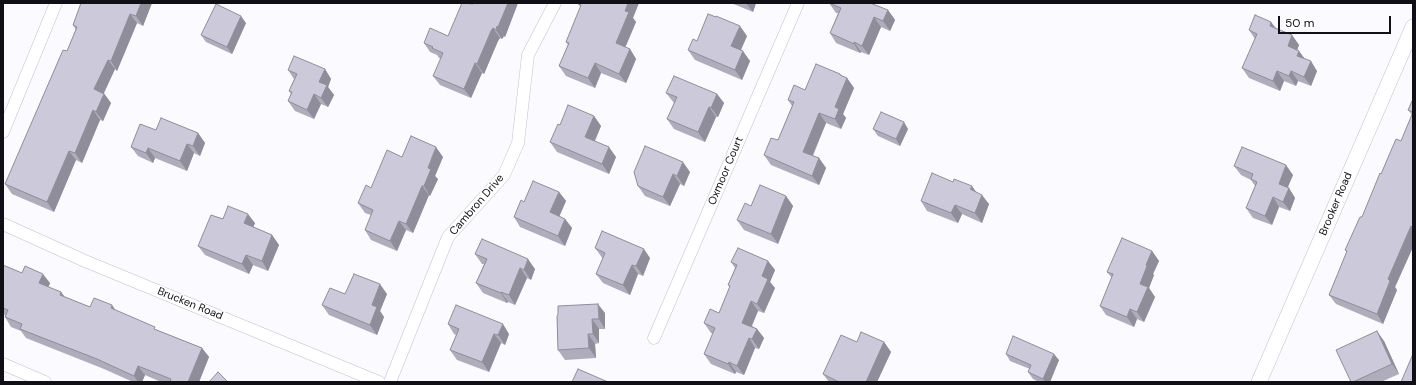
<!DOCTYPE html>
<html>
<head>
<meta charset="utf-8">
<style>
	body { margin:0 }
	#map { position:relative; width:1416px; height:385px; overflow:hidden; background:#fbfafe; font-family:"DM Sans",sans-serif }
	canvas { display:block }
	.frame { position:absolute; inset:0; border:4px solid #100f15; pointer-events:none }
	.scale { position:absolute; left:1278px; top:16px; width:113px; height:18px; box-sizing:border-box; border:2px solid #100f15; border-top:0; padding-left:5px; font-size:12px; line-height:14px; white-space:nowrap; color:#100f15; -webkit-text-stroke:3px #fff; paint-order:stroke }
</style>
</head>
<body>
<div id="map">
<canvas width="1416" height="385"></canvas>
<div class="frame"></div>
<div class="scale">50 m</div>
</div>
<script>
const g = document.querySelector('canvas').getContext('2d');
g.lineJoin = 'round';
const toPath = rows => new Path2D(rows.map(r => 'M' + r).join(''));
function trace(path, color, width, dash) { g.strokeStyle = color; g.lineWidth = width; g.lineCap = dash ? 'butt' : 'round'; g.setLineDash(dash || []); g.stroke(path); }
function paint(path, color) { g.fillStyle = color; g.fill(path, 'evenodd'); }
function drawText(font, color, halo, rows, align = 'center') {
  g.font = font + ' "DM Sans",sans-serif'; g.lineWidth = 3; g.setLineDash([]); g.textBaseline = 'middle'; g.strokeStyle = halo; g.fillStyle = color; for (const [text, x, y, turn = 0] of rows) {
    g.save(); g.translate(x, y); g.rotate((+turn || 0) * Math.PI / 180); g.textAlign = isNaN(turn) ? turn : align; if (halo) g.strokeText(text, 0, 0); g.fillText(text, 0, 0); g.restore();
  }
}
const minor = toPath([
	[3,132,56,3],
	[3,224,85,261,379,382],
	[654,338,798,3],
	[3,364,45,382],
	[390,382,448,237,504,175,518,143,528,55,555,3]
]);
const tertiary = toPath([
	[1259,382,1413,27]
]);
trace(minor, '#c1bfd1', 13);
trace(tertiary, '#c1bfd1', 16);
trace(minor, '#fff', 12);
trace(tertiary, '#fff', 15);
paint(toPath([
	[152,3,143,26,137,23,117,71,115,69,104,93,111,103,103,121,100,120,82,163,76,160,54,212,12,194,5,184,67,51,76,30,73,25],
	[473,3,518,3,505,37,504,36,502,39,500,38,498,41,484,74,482,73,471,98,440,85,433,76,441,59,439,58,437,55,430,52,424,43,448,36],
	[731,3,756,3,753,12],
	[829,3,888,10,895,20,890,31,881,27,869,55,861,52,860,53,836,43,830,33,838,13,836,13],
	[578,4,633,18,636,22,625,47,630,49,636,59,626,83,601,73,595,88,566,76,559,66,568,45,566,42,581,7],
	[1271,22,1276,28,1292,35,1299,45,1297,50,1299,51,1305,59,1317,71,1311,86,1298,81,1296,86,1284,81,1280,91,1249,78,1242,68,1255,39,1249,30],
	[246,23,232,54,206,42,201,35],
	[747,36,741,50,750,61,742,80,695,60,688,50,697,41],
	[325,69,331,79,328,87,334,95,328,107,321,104,314,119,295,111,288,101,291,94,289,91,294,79,288,70],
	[842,76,847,78,854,88,843,114,846,118,841,129,826,123,813,156,819,158,826,168,819,185,771,165,764,155,778,140,792,106,788,100,805,90],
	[666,93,717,94,724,103,718,117,716,117,705,142,674,129,667,119,674,103],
	[1413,99,1413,247,1395,287,1397,290,1383,324,1336,304,1329,295,1347,252,1345,250,1362,217,1381,174,1401,141,1412,115,1408,110],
	[594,116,601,126,595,141,616,157,609,174,557,152,550,142,560,125],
	[873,129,908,129,900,146,878,136],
	[156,130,198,133,205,143,200,156,194,153,187,171,155,158,153,163,138,156,131,147],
	[402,157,443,157,435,176,438,179,430,196,429,195,413,233,406,230,397,251,371,240,365,230,371,215,365,213,358,203,371,188],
	[1234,166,1293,175,1288,187,1295,198,1290,211,1279,207,1272,225,1253,218,1246,208,1255,186,1251,180,1241,175],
	[634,172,690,172,684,186,680,184,670,206,645,196,638,186],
	[559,192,566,201,559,216,565,219,572,228,565,246,520,227,514,217,524,202],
	[975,192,989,204,982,223,962,214,958,223,927,211,921,201],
	[786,196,793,206,778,244,744,230,737,220,751,206],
	[223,219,255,223,253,227,272,235,279,245,268,271,253,265,249,274,205,255,198,246],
	[595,248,650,258,643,276,638,274,630,295,603,283,596,274,603,259],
	[1152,251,1159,261,1153,274,1154,275,1149,288,1155,297,1144,322,1137,319,1134,327,1106,315,1100,306,1112,278,1107,272],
	[475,254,535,269,531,280,527,278,515,305,508,302,507,303,483,293,476,283,484,264,482,264],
	[768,261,775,270,770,282,775,288,764,313,758,311,752,326,757,329,764,338,759,349,755,348,744,375,736,372,735,374,711,364,704,354,713,334,711,333,704,323,719,313,730,287,728,285,735,268,731,262],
	[3,265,22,273,50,283,48,287,61,292,65,297,90,307,115,310,157,330,202,348,209,357,199,382,161,382,145,375,142,382,133,382,104,369,26,338,21,331,11,327,5,317,5,315,3,314],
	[345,294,387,294,380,311,384,317,377,335,329,315,322,305],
	[605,313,605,329,599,329,599,343,595,344,596,358,565,360,558,350,557,316],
	[448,324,509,334,505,345,501,343,489,372,457,360,450,350,456,335,454,334],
	[1384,341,1399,374,1381,382,1351,382],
	[857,342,884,342,891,352,877,382,829,382,823,374],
	[1006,354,1059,360,1050,382,1039,382,1033,379,1028,372,1030,369,1010,361]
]), '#afadbc');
paint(toPath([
	[141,3,152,3,143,26,136,16],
	[508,3,518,3,505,37,498,27],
	[628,3,639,3,633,18,636,22,623,53,616,43,625,11],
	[746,3,756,3,753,12],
	[888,10,895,20,890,31,883,21],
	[130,14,137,23,117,71,111,61],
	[241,16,246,23,232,54,227,47],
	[874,17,881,27,869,55,862,46],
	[1271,22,1278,32,1270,26],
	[497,26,504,36,502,39,496,30],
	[740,26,747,36,738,56,731,46],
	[493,28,500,38,498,41,484,74,477,64,491,31],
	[1292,35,1299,45,1295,56,1288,46],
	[854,42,861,52,860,53,854,44],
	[630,49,636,59,626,83,619,74],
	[743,51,750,61,742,80,735,70],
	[1299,51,1306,61,1297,56],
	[108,60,115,69,101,99,94,89],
	[1311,61,1317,71,1311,86,1304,77],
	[475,63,482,73,471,98,464,89],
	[595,63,601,73,595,88,588,78],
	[325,69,331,79,328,87,334,95,328,107,321,98,319,82],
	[1277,71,1284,81,1280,91,1273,81],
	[1291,71,1298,81,1296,86,1289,76],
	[840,74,846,82,847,78,854,88,843,114,846,118,841,129,835,119,835,107],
	[104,94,111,103,103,121,96,112],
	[314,94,321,104,314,119,307,110],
	[717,94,724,103,718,117,711,108],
	[709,107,716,117,705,142,698,132],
	[93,110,100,120,82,163,75,153],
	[819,113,826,123,810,161,803,152],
	[594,116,601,126,592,147,585,137],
	[904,122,908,129,900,146,896,139],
	[198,133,205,143,200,156,193,146],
	[187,144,194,153,187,171,180,161],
	[436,147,443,157,435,176,438,179,430,196,424,186,428,168],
	[609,147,616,157,609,174,602,164],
	[148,148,155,158,153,163,146,153],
	[69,151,76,160,54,212,47,202],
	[819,158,826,168,819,185,812,176],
	[683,162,690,172,684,186,677,176],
	[1286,165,1293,175,1285,193,1279,184],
	[673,174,680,184,670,206,663,197],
	[422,186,429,195,413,233,406,224],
	[972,186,979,196,970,189],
	[1289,188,1295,198,1290,211,1283,202],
	[559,192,566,201,557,222,550,212],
	[982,195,989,204,982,223,975,213],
	[786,196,793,206,778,244,771,234],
	[1273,197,1279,207,1272,225,1265,216],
	[955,205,962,214,958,223,951,213],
	[248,214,255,223,251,233,244,223],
	[565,219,572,228,565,246,558,236],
	[399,221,406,230,397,251,390,241],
	[1411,226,1413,229,1413,247,1395,287,1397,290,1383,324,1377,314,1388,279],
	[272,235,279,245,268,271,262,261],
	[644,249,650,258,643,276,636,266],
	[1152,251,1159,261,1153,274,1154,275,1149,288,1155,297,1144,322,1137,312,1140,284,1146,265],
	[246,255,253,265,249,274,242,264],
	[528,259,535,269,531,280,524,270],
	[768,261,775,270,770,282,775,288,764,313,757,304,762,276],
	[632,265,638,274,630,295,623,285],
	[520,268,527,278,515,305,509,295],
	[43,274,50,283,46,293,39,283],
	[380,284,387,294,380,311,384,317,377,335,370,325,372,305],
	[61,292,68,302,60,295],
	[501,292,508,302,507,303,501,293],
	[751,301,758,311,749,332,742,323],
	[598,304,605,313,605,329,599,319],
	[112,305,119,315,111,308],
	[1130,309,1137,319,1134,327,1127,317],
	[592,319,599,329,599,343,593,334],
	[503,324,509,334,505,345,498,335],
	[757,329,764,338,759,349,752,339],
	[1377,331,1384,341,1399,374,1392,364],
	[494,334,501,343,489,372,482,362],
	[588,334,595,344,596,358,589,348],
	[749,338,755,348,744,375,737,366],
	[884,342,891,352,877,382,866,382],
	[202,348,209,357,199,382,188,382],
	[1054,354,1059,360,1050,382,1046,382,1043,379],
	[729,362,736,372,735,374,728,364],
	[138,366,145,375,142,382,138,382,134,376]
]), '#8f8d99');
const building = toPath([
	[81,3,141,3,136,16,130,14,111,61,108,60,94,89,104,94,96,112,93,110,75,153,69,151,47,202,5,184,63,50,67,51,77,27,73,25,81,3],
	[462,3,473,4,473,3,508,3,498,27,497,26,496,30,493,28,491,31,477,64,475,63,464,89,433,76,443,53,432,48,433,47,424,43,430,28,448,36,462,3],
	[579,3,628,3,625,11,629,12,616,43,630,49,619,74,595,63,588,78,559,66,569,43,566,42,581,5,578,4,579,3],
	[829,3,870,3,888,10,883,21,874,17,862,46,854,42,854,44,830,33,841,8,829,3],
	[216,4,241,16,227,47,201,35,216,4],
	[708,14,716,17,716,16,740,26,731,46,743,51,735,70,688,50,693,39,697,41,708,14],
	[1255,15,1271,22,1270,26,1292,35,1288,46,1299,51,1297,56,1311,61,1304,77,1291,71,1289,76,1277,71,1273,81,1242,68,1257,34,1249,30,1255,15],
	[294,56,325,69,319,82,327,85,321,98,314,94,307,110,288,101,292,92,289,91,297,74,288,70,294,56],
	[816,64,840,74,840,75,847,78,835,107,839,109,835,119,819,113,803,152,819,158,812,176,764,155,771,138,778,140,794,102,788,100,794,85,805,90,816,64],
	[674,76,717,94,711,108,709,107,698,132,667,119,677,97,666,93,674,76],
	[1413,99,1413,112,1408,110,1413,99],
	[568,105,594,116,585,137,609,147,602,164,550,142,558,124,560,125,568,105],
	[881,112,904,122,896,139,873,129,881,112],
	[1413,112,1413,224,1412,227,1411,226,1388,279,1390,281,1377,314,1329,295,1347,251,1345,250,1360,217,1362,217,1380,173,1381,174,1396,139,1401,141,1413,112],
	[161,118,198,133,193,146,187,144,180,161,148,148,146,153,131,147,140,124,156,130,161,118],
	[411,136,436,147,428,168,431,169,424,186,422,186,406,224,399,221,390,241,365,230,373,210,358,203,366,185,371,188,387,150,402,157,411,136],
	[645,146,683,162,677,176,673,174,663,197,638,186,634,172,645,146],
	[1242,147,1286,165,1279,184,1289,188,1283,202,1273,197,1265,216,1246,208,1257,182,1251,179,1253,174,1234,166,1242,147],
	[932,173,953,182,954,179,972,186,970,189,982,195,975,213,955,205,951,213,921,201,932,173],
	[533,181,559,192,550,212,565,219,558,236,514,217,521,200,524,202,533,181],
	[760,185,786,196,771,234,737,220,745,203,751,206,760,185],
	[228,206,248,214,244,223,272,235,262,261,246,255,242,264,198,246,211,215,223,219,228,206],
	[602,231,644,249,636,266,632,265,623,285,596,274,605,253,595,248,602,231],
	[1122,238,1152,251,1146,265,1147,266,1140,284,1148,287,1137,312,1130,309,1127,317,1100,306,1113,274,1107,272,1122,238],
	[482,239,528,259,524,270,520,268,509,295,501,292,501,293,476,283,487,259,475,254,482,239],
	[738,248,768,261,762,276,768,279,757,304,751,301,742,323,757,329,752,339,749,338,737,366,729,362,728,364,704,354,715,328,704,323,710,309,719,313,730,286,728,285,737,265,731,262,738,248],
	[3,265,22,273,25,266,43,274,39,283,61,292,60,295,90,307,94,298,112,305,111,308,155,327,154,329,202,348,188,382,170,382,171,379,138,366,134,376,97,359,20,329,22,324,5,317,8,310,3,308,3,265],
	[354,274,380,284,372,305,377,307,370,325,322,305,330,288,345,294,354,274],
	[598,304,599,319,592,319,593,334,588,334,589,348,558,350,557,316,558,314,558,306,598,304],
	[456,305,503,324,498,335,494,334,482,362,450,350,459,329,448,324,456,305],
	[1377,331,1392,364,1353,382,1351,382,1336,350,1377,331],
	[861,332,884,342,866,382,839,382,823,374,841,335,857,342,861,332],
	[1013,336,1054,354,1043,379,1028,372,1031,365,1006,354,1013,336],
	[1413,354,1413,382,1401,382,1413,354],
	[578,369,608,382,572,382,578,369],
	[218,372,228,382,209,382,218,372]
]);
paint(building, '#ccc9db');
trace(building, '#8f8d99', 1);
drawText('11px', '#100f15', '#fff', [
	["Oxmoor Court",726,171,-67],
	["Brooker Road",1336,204,-67],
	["Cambron Drive",477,205,-49],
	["Brucken Road",190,304,22]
]);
</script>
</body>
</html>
